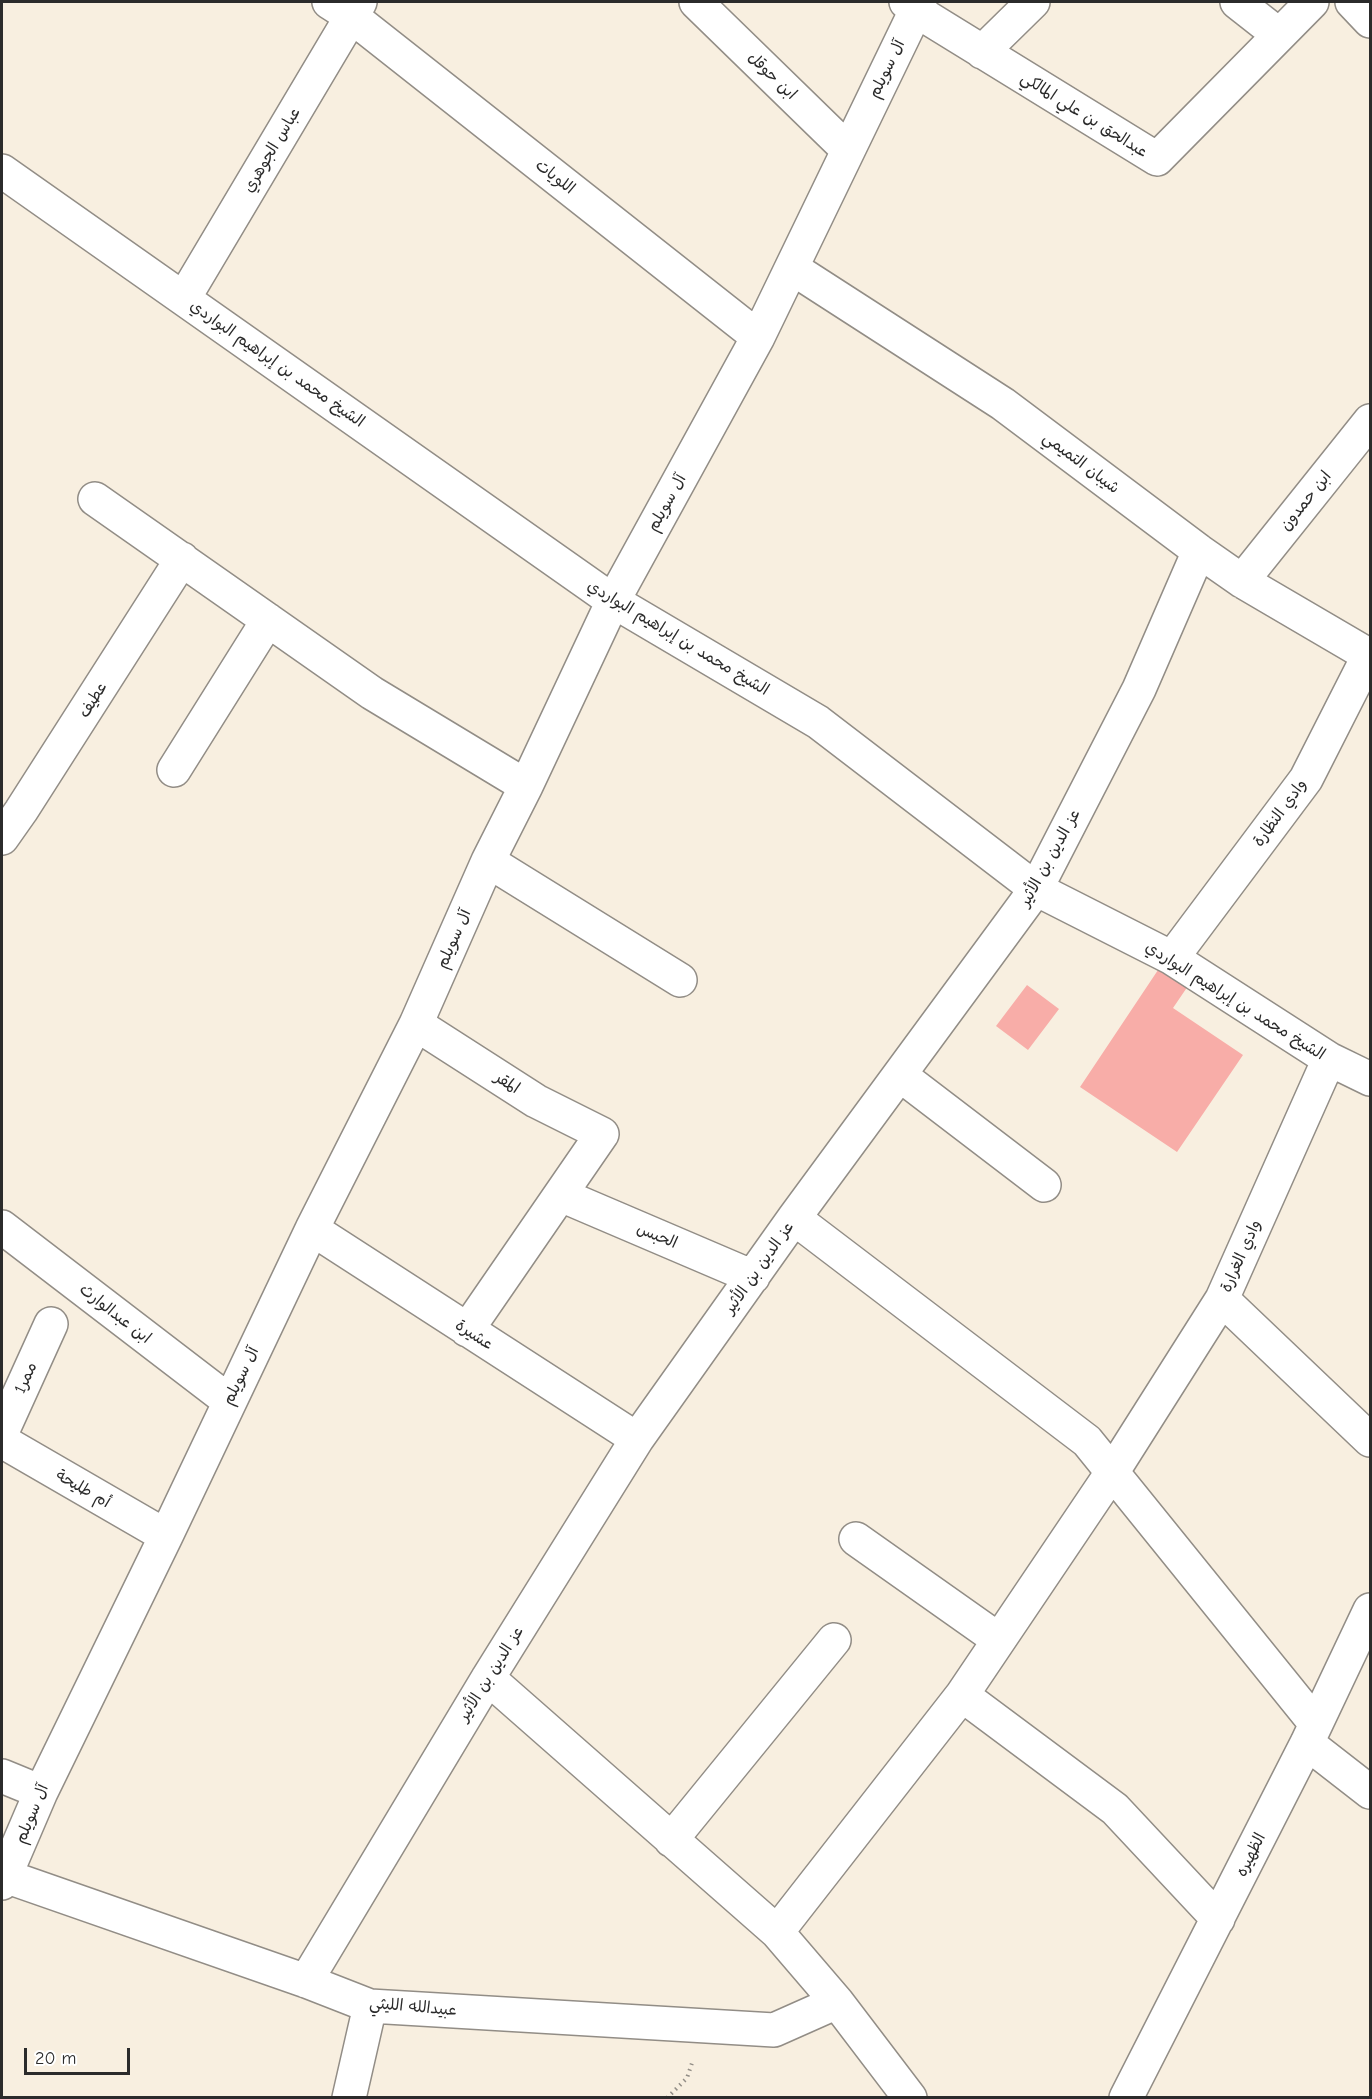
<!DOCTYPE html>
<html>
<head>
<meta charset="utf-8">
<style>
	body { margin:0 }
	#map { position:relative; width:1372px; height:2099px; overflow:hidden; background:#f8efe0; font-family:"Comic Neue",sans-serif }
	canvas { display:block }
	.frame { position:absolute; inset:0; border:3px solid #2b2b2b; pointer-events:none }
	.scale { position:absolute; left:24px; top:2048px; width:106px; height:27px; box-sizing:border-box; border:3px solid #2b2b2b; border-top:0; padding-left:8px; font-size:18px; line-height:21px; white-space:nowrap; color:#2b2b2b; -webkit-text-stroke:4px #fff; paint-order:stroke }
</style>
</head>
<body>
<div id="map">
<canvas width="1372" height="2099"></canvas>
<div class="frame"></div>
<div class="scale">20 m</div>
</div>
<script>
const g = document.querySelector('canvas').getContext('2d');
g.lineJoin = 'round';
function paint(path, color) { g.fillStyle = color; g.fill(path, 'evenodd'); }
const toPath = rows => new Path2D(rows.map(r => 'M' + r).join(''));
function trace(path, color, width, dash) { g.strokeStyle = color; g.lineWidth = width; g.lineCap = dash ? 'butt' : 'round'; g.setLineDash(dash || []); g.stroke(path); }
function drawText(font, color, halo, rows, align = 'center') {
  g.font = font + ' "Comic Neue","Playpen Sans Arabic",sans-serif'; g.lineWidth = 5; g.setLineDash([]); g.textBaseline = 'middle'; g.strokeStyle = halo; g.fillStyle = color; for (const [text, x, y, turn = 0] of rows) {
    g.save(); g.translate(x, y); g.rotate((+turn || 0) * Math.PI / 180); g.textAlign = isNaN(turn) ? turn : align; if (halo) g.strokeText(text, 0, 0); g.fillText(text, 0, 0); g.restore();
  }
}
paint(toPath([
	[1160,967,1188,986,1173,1008,1243,1055,1177,1152,1080,1087],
	[1027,985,1059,1009,1028,1050,996,1026]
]), '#f8ada8');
const minor = toPath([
	[329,2,351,16,758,337],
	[696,2,848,150],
	[906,2,915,10,1157,159,1312,2],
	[1237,2,1279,35],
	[1352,2,1370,21],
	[982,52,1033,2],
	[2,171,613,601,818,722,1036,889,1172,958,1329,1059,1370,1079],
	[792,268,1003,404,1199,551,1242,581,1370,656],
	[184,298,360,2],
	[95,499,372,693,526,786],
	[1242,581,1370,421],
	[174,770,268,620],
	[2,838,21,811,182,559],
	[488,861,680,980],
	[1172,958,1306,779,1369,655],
	[416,1024,536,1101,602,1134,467,1330],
	[1329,1059,1222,1299,1370,1440],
	[900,1075,1044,1185],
	[561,1195,753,1277],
	[794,1218,1087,1441,1315,1723],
	[2,1227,229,1401],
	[312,1229,637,1439],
	[2,1432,51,1324],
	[2,1441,166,1536],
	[856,1539,999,1640],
	[488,1678,777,1932,837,2002,910,2098],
	[962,1695,1115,1809,1218,1919],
	[1307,1743,1370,1792],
	[2,1776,41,1792],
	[671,1840,834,1640],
	[5,1876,306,1981,370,2006,774,2030,837,2002],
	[2,1883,41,1792,166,1536,312,1229,416,1024,488,861,526,786,613,601,758,337,920,2],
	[777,1932,962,1695,1113,1471,1222,1299],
	[306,1981,488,1678,637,1439,794,1218,1036,889,1139,689,1199,551],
	[349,2098,370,2006],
	[1126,2098,1307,1743,1370,1610]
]);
trace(minor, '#928d86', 36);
trace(toPath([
	[667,2098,687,2078,693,2060]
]), '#928d86', 4, [1.5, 4.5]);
trace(minor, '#fff', 33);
drawText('16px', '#2b2b2b', '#fff', [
	["آل سويلم",887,69,-64],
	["ابن حوقل",772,76,44],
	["عبدالحق بن علي المالكي",1084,115,32],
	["عباس الجوهري",272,150,-59],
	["اللويات",555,177,38],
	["الشيخ محمد بن إبراهيم البواردي",277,364,35],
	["شيبان التميمي",1081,463,37],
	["ابن حمدون",1306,501,-51],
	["آل سويلم",667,503,-61],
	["الشيخ محمد بن إبراهيم البواردي",678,638,31],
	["عطيف",93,700,-58],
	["وادي النظارة",1280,813,-54],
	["عز الدين بن الأثير",1050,858,-61],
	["آل سويلم",454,939,-66],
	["الشيخ محمد بن إبراهيم البواردي",1235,1001,32],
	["المقر",507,1083,33],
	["الحبس",657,1236,23],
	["وادي الغرارة",1241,1256,-66],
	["عز الدين بن الأثير",759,1268,-55],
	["ابن عبدالوارث",115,1314,38],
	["عشيرة",474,1335,33],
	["آل سويلم",241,1376,-64],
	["ممر1",26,1378,-66],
	["أم طليحة",83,1489,30],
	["عز الدين بن الأثير",491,1674,-58],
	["آل سويلم",32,1814,-67],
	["الظهيره",1251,1855,-63],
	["عبيدالله الليثي",413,2007,5]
]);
</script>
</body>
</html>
